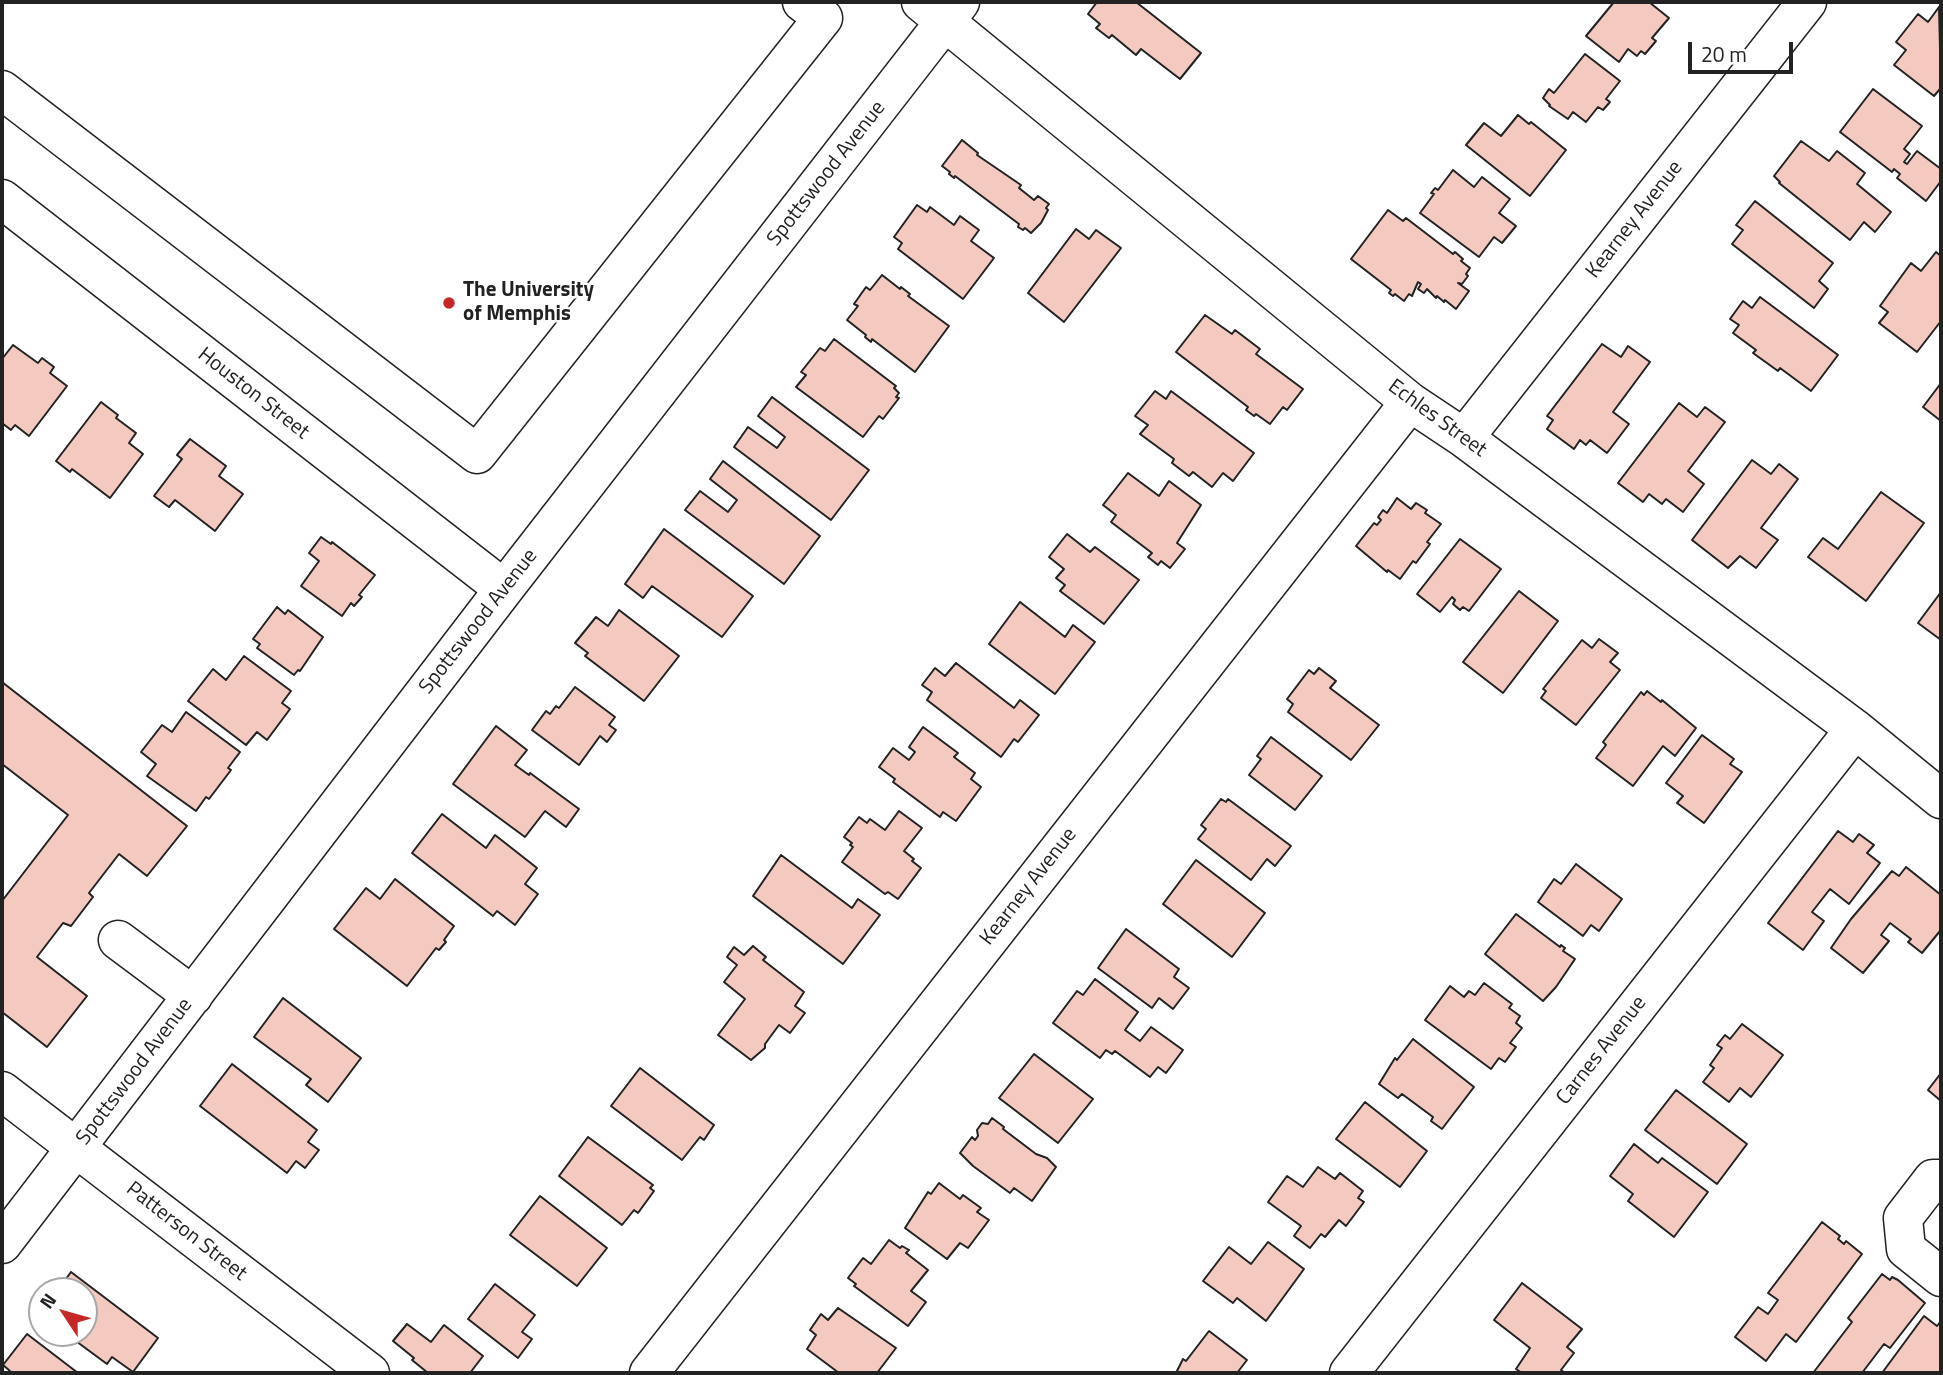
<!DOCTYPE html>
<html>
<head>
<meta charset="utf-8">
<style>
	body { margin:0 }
	#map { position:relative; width:1943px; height:1375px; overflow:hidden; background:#fff; font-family:"Titillium Web",sans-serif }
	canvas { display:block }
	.frame { position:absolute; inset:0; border:4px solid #222; pointer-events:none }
	.north { position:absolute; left:28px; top:1277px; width:70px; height:70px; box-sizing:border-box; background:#fff; border:2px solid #a7a7a7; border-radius:50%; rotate:306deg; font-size:19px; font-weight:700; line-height:28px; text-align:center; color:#222 }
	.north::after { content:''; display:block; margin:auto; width:24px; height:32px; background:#c62828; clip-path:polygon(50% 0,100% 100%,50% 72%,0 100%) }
	.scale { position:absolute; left:1688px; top:42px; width:105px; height:32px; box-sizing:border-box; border:4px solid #222; border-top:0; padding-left:9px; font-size:21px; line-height:24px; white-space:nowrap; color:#222; -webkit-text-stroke:5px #fff; paint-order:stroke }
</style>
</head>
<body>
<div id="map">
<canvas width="1943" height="1375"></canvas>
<div class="frame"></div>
<div class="north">N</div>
<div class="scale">20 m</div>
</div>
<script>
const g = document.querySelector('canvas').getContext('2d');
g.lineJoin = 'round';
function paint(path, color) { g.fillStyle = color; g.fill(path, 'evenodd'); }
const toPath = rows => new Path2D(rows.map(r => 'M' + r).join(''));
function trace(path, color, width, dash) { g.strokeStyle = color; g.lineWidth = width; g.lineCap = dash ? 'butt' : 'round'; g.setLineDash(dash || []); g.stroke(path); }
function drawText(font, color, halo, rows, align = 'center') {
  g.font = font + ' "Titillium Web",sans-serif'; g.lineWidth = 5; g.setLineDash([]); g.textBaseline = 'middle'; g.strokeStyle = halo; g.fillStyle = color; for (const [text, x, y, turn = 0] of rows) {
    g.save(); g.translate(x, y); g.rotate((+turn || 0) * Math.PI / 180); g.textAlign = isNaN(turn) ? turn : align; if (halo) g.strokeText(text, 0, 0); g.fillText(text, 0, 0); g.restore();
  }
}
const building = toPath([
	[1097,2,1136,2,1201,53,1180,79,1141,49,1136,55,1112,35,1109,38,1096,28,1100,24,1088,14,1097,2],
	[1614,2,1649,2,1669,18,1652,38,1656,41,1645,54,1641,51,1637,56,1628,49,1619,62,1586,36,1614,2],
	[1939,7,1941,90,1940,89,1934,96,1894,65,1906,50,1896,42,1918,14,1928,22,1939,7],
	[1585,54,1620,81,1606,99,1610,102,1603,110,1598,107,1586,122,1573,112,1568,119,1549,106,1550,105,1543,98,1549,89,1554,93,1585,54],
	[1873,89,1922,126,1904,149,1910,154,1904,162,1907,164,1917,151,1941,169,1941,181,1926,201,1897,178,1900,174,1894,169,1892,172,1840,132,1873,89],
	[1518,115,1529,124,1531,122,1566,150,1530,196,1466,145,1484,123,1501,136,1518,115],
	[962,140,978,153,977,155,1021,185,1019,188,1034,200,1038,196,1049,204,1046,208,1048,210,1041,223,1031,233,1025,228,1023,230,1018,227,1019,224,955,176,954,178,949,174,950,172,942,166,962,140],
	[1801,141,1829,161,1837,151,1865,173,1857,184,1891,212,1875,232,1864,222,1850,240,1779,183,1780,182,1774,176,1801,141],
	[1453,170,1474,187,1482,177,1510,199,1499,213,1516,226,1502,243,1494,237,1479,257,1420,213,1434,194,1431,193,1435,188,1438,190,1453,170],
	[1755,201,1833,263,1819,281,1828,289,1814,308,1732,244,1743,230,1736,225,1755,201],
	[917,205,927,212,930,207,954,225,960,216,979,230,971,241,994,258,963,299,898,249,902,243,894,237,917,205],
	[1388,210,1403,221,1406,218,1453,254,1455,252,1463,259,1461,261,1470,268,1466,274,1468,276,1462,284,1458,283,1469,291,1456,309,1445,300,1444,302,1437,296,1436,298,1427,289,1424,293,1418,289,1421,284,1418,282,1412,296,1409,294,1404,301,1395,294,1393,296,1389,293,1391,290,1351,259,1388,210],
	[1076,229,1089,239,1096,230,1121,248,1064,322,1028,293,1076,229],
	[1936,252,1941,256,1941,321,1917,352,1879,323,1888,312,1880,306,1911,263,1921,271,1936,252],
	[882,275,900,289,901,287,910,294,908,296,949,326,915,372,872,339,871,342,865,337,866,335,847,320,858,306,854,304,866,287,870,290,882,275],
	[1760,297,1838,355,1811,391,1780,368,1778,371,1753,353,1756,350,1733,333,1739,325,1730,319,1743,301,1752,308,1760,297],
	[1205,315,1232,334,1235,330,1260,349,1256,354,1303,389,1287,410,1283,407,1270,424,1256,414,1254,416,1246,410,1248,407,1176,352,1205,315],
	[834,339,896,386,894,388,899,393,896,397,899,398,883,419,879,416,863,437,796,387,806,375,801,372,820,348,825,351,834,339],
	[1602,344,1621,357,1628,346,1650,362,1613,412,1629,424,1607,453,1590,440,1586,445,1580,440,1574,449,1547,429,1553,420,1547,416,1602,344],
	[13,345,38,363,42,358,54,367,50,373,67,386,29,436,15,425,11,430,2,423,2,359,13,345],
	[1941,383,1941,421,1923,407,1941,383],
	[1155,391,1166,399,1171,391,1254,453,1233,481,1223,473,1212,487,1193,472,1189,476,1172,463,1174,459,1140,434,1148,425,1135,416,1155,391],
	[772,397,869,470,831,520,734,447,748,427,777,448,785,437,758,416,772,397],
	[101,402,118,415,116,418,136,433,129,443,143,454,110,498,72,469,70,472,56,461,101,402],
	[1679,403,1697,417,1705,407,1725,422,1688,471,1704,484,1683,512,1666,499,1662,504,1649,494,1643,502,1618,483,1679,403],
	[190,439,226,466,219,476,243,494,215,531,175,500,169,507,154,496,182,459,177,455,190,439],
	[1752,460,1771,474,1779,464,1798,479,1761,528,1778,540,1756,568,1740,556,1728,568,1692,540,1752,460],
	[723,461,820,536,784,584,685,510,700,491,728,512,737,500,710,479,723,461],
	[1128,473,1159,496,1169,481,1201,505,1177,543,1185,549,1170,568,1161,561,1158,565,1148,557,1152,553,1111,522,1116,515,1103,505,1128,473],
	[1881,492,1924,523,1866,601,1808,557,1823,538,1838,549,1881,492],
	[1397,498,1411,509,1416,503,1427,510,1425,513,1441,524,1427,542,1430,544,1416,563,1413,561,1400,579,1388,570,1387,572,1356,546,1374,523,1377,525,1381,520,1378,517,1383,510,1387,513,1397,498],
	[664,529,753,596,722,637,652,586,643,598,625,584,664,529],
	[1067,534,1090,552,1095,547,1139,580,1104,624,1060,591,1065,585,1056,578,1064,569,1049,557,1067,534],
	[321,537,331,544,332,542,375,575,359,595,362,597,354,606,351,603,342,616,301,586,319,561,309,553,321,537],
	[1460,539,1501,569,1469,611,1463,607,1460,610,1453,604,1455,600,1452,597,1440,612,1417,594,1460,539],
	[1519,591,1558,621,1503,693,1463,662,1519,591],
	[1941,592,1941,640,1918,623,1941,592],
	[1020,602,1065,637,1073,625,1095,642,1055,694,989,644,1020,602],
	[277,607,285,614,288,610,323,637,300,671,298,670,294,675,257,648,260,644,253,639,277,607],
	[619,610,679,656,644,701,585,656,588,653,575,643,596,617,608,626,619,610],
	[1599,639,1618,653,1610,662,1620,670,1576,725,1541,698,1546,691,1543,689,1582,640,1592,648,1599,639],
	[244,656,291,691,282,703,290,709,267,740,257,732,246,745,188,701,213,669,226,680,244,656],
	[956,663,1014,708,1020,700,1039,715,1018,742,1014,739,1001,757,927,700,932,692,922,685,935,668,945,676,956,663],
	[1319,668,1336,681,1330,688,1379,725,1351,760,1288,712,1293,704,1287,699,1309,670,1314,674,1319,668],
	[2,682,187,826,147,876,119,854,89,893,93,897,71,926,63,923,37,957,87,996,47,1047,2,1012,2,901,68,815,2,764,2,682],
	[575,687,615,717,609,725,616,730,607,742,600,736,579,765,532,730,546,711,550,714,556,706,559,708,575,687],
	[1647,691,1661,702,1662,700,1696,728,1675,756,1663,746,1633,786,1596,758,1606,745,1603,742,1641,692,1644,695,1647,691],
	[186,712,240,752,228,768,231,770,209,799,206,797,196,811,147,776,156,764,141,752,162,725,172,732,186,712],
	[496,726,527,750,515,765,529,775,530,773,579,809,566,827,545,811,525,837,453,784,496,726],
	[923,727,958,753,954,757,975,773,971,779,981,787,956,821,943,812,940,817,893,782,895,779,879,767,893,748,909,760,915,752,909,747,923,727],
	[1702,735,1734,759,1730,764,1742,772,1704,823,1677,803,1683,796,1666,783,1702,735],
	[1271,737,1322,776,1295,810,1249,775,1261,759,1257,756,1271,737],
	[1221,799,1226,802,1228,799,1291,846,1275,866,1267,859,1251,880,1198,839,1206,829,1201,825,1221,799],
	[899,811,922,828,904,851,914,859,912,861,921,868,898,899,888,892,885,894,842,862,853,847,850,845,852,843,844,837,859,817,867,823,870,819,885,830,899,811],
	[442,814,486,848,495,835,537,868,525,884,538,894,515,925,497,911,493,916,412,853,442,814],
	[1838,831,1853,842,1859,834,1874,845,1867,853,1880,863,1849,904,1830,889,1812,912,1824,921,1803,950,1768,923,1838,831],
	[781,855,852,908,858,899,880,915,843,964,753,896,781,855],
	[1196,860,1265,913,1232,957,1163,904,1196,860],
	[1576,864,1622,899,1599,931,1591,925,1583,936,1538,902,1554,879,1561,884,1576,864],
	[1906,867,1941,895,1941,933,1940,931,1922,953,1908,942,1911,939,1890,923,1881,935,1889,941,1863,973,1831,948,1851,919,1892,871,1899,876,1906,867],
	[395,879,454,926,444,940,446,942,439,950,436,948,407,986,334,929,366,888,380,899,395,879],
	[1516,914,1560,947,1561,945,1565,948,1563,951,1575,959,1556,987,1543,1001,1485,954,1516,914],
	[1126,929,1179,969,1174,977,1189,988,1173,1009,1159,998,1152,1008,1098,968,1126,929],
	[753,946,766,957,763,960,804,992,795,1006,805,1013,790,1033,779,1025,765,1044,765,1048,751,1060,718,1035,745,999,724,982,737,965,727,957,734,947,744,955,753,946],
	[1095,979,1138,1012,1125,1030,1140,1041,1151,1027,1183,1050,1166,1073,1158,1067,1150,1077,1115,1051,1112,1054,1106,1050,1100,1058,1053,1023,1077,991,1083,995,1095,979],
	[1484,983,1512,1004,1509,1008,1520,1016,1516,1023,1522,1028,1510,1043,1516,1047,1505,1062,1499,1058,1491,1069,1425,1020,1450,986,1464,997,1469,991,1475,995,1484,983],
	[283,998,361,1058,328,1102,306,1085,311,1079,254,1037,283,998],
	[1742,1024,1783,1055,1751,1097,1740,1088,1729,1102,1703,1082,1714,1068,1710,1065,1722,1048,1717,1045,1725,1035,1730,1039,1742,1024],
	[1413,1039,1474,1087,1442,1129,1431,1121,1433,1117,1402,1094,1398,1098,1379,1084,1395,1058,1397,1060,1413,1039],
	[1034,1054,1093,1099,1058,1143,999,1098,1034,1054],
	[232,1064,317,1130,308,1142,319,1150,305,1168,296,1161,287,1173,200,1106,232,1064],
	[640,1068,714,1125,704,1140,700,1137,682,1160,611,1106,640,1068],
	[1941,1073,1941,1101,1928,1090,1941,1073],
	[1676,1090,1747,1144,1717,1184,1645,1130,1676,1090],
	[1365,1102,1427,1151,1400,1187,1336,1139,1365,1102],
	[992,1118,1004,1127,1003,1129,1036,1154,1047,1158,1056,1167,1032,1201,1014,1188,1010,1193,973,1166,960,1153,972,1137,975,1140,978,1136,977,1130,982,1123,988,1124,992,1118],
	[588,1137,653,1185,650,1188,654,1191,638,1213,634,1210,622,1225,559,1176,588,1137],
	[1634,1144,1658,1163,1662,1158,1708,1192,1674,1237,1628,1201,1633,1194,1610,1176,1634,1144],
	[1318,1167,1335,1179,1340,1173,1363,1191,1358,1198,1364,1202,1346,1226,1339,1220,1325,1237,1321,1234,1310,1248,1294,1236,1301,1226,1268,1202,1287,1176,1303,1187,1318,1167],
	[939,1183,960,1199,963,1195,981,1208,977,1212,989,1220,968,1248,960,1243,947,1259,905,1228,928,1192,931,1194,939,1183],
	[540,1196,607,1248,577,1286,510,1235,540,1196],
	[1822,1222,1840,1236,1838,1239,1844,1244,1846,1241,1862,1254,1796,1342,1786,1334,1766,1361,1735,1337,1758,1307,1768,1314,1778,1300,1768,1293,1822,1222],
	[889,1240,900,1248,902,1246,909,1250,906,1253,928,1270,911,1291,926,1302,908,1326,854,1286,856,1284,848,1278,863,1258,871,1264,889,1240],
	[1268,1242,1304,1269,1266,1321,1237,1298,1233,1303,1203,1281,1229,1247,1251,1264,1268,1242],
	[71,1272,158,1338,133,1372,112,1357,107,1364,65,1333,84,1333,84,1291,57,1291,71,1272],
	[1882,1274,1890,1280,1892,1277,1898,1280,1925,1303,1890,1348,1884,1344,1862,1373,1813,1373,1852,1322,1848,1318,1882,1274],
	[1522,1283,1582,1329,1567,1347,1574,1353,1561,1370,1565,1373,1522,1373,1516,1369,1530,1348,1494,1320,1522,1283],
	[495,1284,535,1315,522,1332,532,1339,518,1358,468,1319,495,1284],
	[838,1308,896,1348,877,1373,839,1373,807,1349,816,1335,810,1330,821,1314,828,1320,838,1308],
	[1924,1316,1937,1326,1941,1321,1941,1373,1882,1373,1924,1316],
	[407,1324,431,1342,444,1325,483,1356,470,1373,428,1373,412,1360,414,1358,393,1341,407,1324],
	[1209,1331,1247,1360,1237,1373,1176,1373,1183,1359,1186,1361,1209,1331],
	[27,1334,78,1373,9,1373,10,1371,3,1365,27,1334]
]);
paint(building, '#f3c9c0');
trace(building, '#222', 2);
const minor = toPath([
	[921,2,1410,402,1464,438,1855,729,1941,799],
	[2,90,477,454,823,18,802,2],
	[2,199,504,589],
	[1464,438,1807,2],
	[118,940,193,996],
	[2,1091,370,1373],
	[1941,1179,1933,1179,1903,1218,1906,1249,1941,1277],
	[2,1244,504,589,960,2],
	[649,1373,1410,402],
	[1349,1373,1855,729]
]);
trace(minor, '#222', 41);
trace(minor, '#fff', 38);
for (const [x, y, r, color] of [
	[449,303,7,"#c62828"]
]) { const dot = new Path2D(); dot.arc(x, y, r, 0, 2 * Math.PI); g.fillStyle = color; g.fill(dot); trace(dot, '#fff', 2.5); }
drawText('21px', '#222', '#fff', [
	["Spottswood Avenue",827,174,-52],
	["Kearney Avenue",1635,220,-52],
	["Houston Street",253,394,38],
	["Echles Street",1437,419,36],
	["Spottswood Avenue",479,622,-52],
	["Kearney Avenue",1029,887,-52],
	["Carnes Avenue",1602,1051,-52],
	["Spottswood Avenue",135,1072,-53],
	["Patterson Street",186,1232,38]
]);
drawText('bold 21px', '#222', '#fff', [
	["The University",463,291],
	["of Memphis",463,315]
], 'left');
</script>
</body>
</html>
